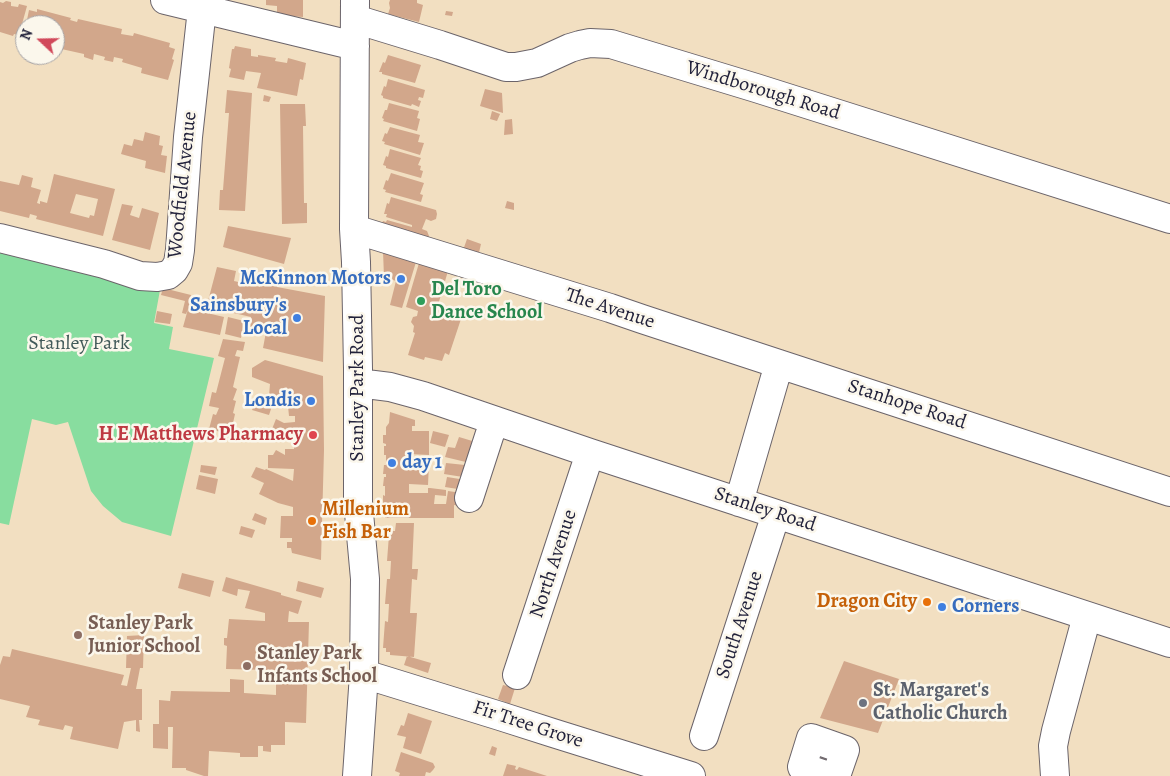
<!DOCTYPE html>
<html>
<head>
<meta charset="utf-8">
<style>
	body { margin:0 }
	#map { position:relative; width:1170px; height:776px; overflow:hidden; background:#f2dfc1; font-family:Alegreya,serif }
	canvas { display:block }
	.north { position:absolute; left:15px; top:15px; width:50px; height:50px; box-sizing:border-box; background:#fbf7ec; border:1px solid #a4a2a5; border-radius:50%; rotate:291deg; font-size:14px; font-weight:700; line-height:20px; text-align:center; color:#22223b }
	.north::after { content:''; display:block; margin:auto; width:18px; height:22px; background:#d1495b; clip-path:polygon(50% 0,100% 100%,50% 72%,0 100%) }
</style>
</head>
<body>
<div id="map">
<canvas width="1170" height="776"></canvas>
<div class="north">N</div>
</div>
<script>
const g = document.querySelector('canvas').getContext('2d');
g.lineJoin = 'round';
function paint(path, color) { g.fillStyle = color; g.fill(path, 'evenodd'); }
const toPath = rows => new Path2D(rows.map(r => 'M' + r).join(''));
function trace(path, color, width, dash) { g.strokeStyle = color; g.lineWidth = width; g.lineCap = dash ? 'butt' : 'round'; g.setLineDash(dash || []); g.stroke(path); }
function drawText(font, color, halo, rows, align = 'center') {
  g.font = font + ' Alegreya,serif'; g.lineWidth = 5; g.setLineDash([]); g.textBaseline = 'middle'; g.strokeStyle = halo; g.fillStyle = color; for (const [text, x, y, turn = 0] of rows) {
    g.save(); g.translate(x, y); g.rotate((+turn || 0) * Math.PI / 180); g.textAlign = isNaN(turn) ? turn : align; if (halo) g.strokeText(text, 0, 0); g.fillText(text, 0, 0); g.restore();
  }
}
paint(toPath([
	[0,245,162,279,154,323,173,327,169,349,214,358,171,536,122,522,103,506,91,491,68,422,56,425,32,419,9,525,0,523]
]), '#88dd9f');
paint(toPath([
	[266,0,303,0,303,17,277,15,277,6,266,5],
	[390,0,417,0,417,3,423,5,419,22,388,14,390,8,389,3],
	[6,1,11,2,11,6,18,7,19,4,27,6,19,35,14,34,13,36,0,32,0,2,3,3],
	[37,9,71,18,70,20,77,22,78,19,122,29,121,34,133,36,134,33,170,43,169,47,175,49,172,59,174,60,168,80,141,73,142,68,122,62,123,59,114,57,113,62,104,60,105,57,94,54,93,60,84,57,84,54,57,48,58,45,55,44,55,25,26,25,29,10,37,12],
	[446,11,453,12,452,16,445,15],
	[235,46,251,49,251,56,258,57,258,55,276,58,275,61,287,63,288,58,306,63,303,80,300,79,297,96,257,88,261,73,246,71,244,80,229,77,231,69,229,68,232,49,234,49],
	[388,55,421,65,415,83,382,74,382,72,379,72,383,62,385,63],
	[388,79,425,90,423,98,419,97,418,100,421,101,419,107,412,104,411,106,383,98,383,96,381,95,384,86,386,87],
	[485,89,502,93,503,113,480,106],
	[227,90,252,93,245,211,219,210,220,190,223,190,229,113,225,113],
	[264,95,271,97,269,102,263,101],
	[389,103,419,111,417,118,420,119,417,131,383,121,384,119,382,118,385,110,387,110],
	[280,104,305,104,306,126,303,126,304,203,307,203,307,223,282,224],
	[492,111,500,114,497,121,490,119],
	[512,119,513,134,504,135,505,120],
	[390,127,420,135,418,142,424,143,420,155,384,144,385,142,382,141,385,133,387,134],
	[145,132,160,136,159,145,163,146,161,155,167,156,165,173,145,168,146,161,121,154,124,144,132,146,134,139,143,141],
	[390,149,421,158,418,165,421,166,420,170,423,171,421,178,386,168,386,166,383,165,386,156,388,157],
	[391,173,424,183,420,194,423,195,421,202,385,192,386,190,383,189,386,180,388,181],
	[54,174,115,189,103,236,36,219,37,216,30,214,29,218,0,211,0,181,19,185,22,175,33,178,31,187,41,190,37,203,40,204,40,201,47,203],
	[76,194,98,199,94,216,90,215,89,218,70,213],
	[391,197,436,210,437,214,436,219,431,221,426,219,422,229,427,231,429,236,426,241,379,232,383,221,386,222,387,220,412,227,412,225,386,217,387,214,384,214,387,203,389,204],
	[507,201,514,203,514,210,505,208],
	[122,204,133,206,130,215,139,218,142,208,159,213,150,250,112,240],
	[228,226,291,238,284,264,223,247],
	[467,239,481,244,477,261,461,256],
	[383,251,416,262,402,308,390,305,396,281,384,277],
	[419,263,448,271,438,305,463,313,449,355,445,353,442,361,425,357,424,360,408,355,415,333,413,332,414,326,411,322,413,317,417,316,418,311,406,307],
	[217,267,236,271,234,281,260,287,262,278,278,282,277,287,325,296,323,362,263,348,266,332,250,329,251,317,225,311,226,304,208,301],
	[163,288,191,295,190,302,209,307,207,313,224,317,220,335,183,327,188,309,186,314,182,313,185,301,161,295],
	[157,311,172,314,170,324,155,322],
	[228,317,244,321,241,338,225,334],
	[223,339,245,342,243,351,237,350,235,356,240,357,233,387,237,389,233,400,236,401,233,413,235,414,233,423,236,424,233,435,209,429,213,414,216,415,219,408,209,406,212,392,216,393,225,358,218,356],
	[265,360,323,376,324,450,321,560,292,553,291,548,287,548,287,542,292,542,292,538,280,538,281,516,293,516,293,507,278,503,259,494,264,483,251,477,256,467,265,470,266,469,293,481,294,469,268,468,268,455,273,455,276,450,285,455,285,449,294,449,294,440,282,440,270,434,276,419,284,423,295,422,295,416,289,416,288,406,281,406,273,401,275,397,269,396,270,384,252,377,252,368],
	[256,400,272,406,269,415,252,410],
	[390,412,415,420,415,426,412,426,412,431,429,431,429,455,409,454,409,463,429,463,428,485,409,484,409,493,428,493,428,488,430,488,446,490,446,496,435,495,434,504,446,504,448,491,462,493,460,506,454,505,454,518,385,518,385,516,383,515,383,507,385,507,385,505,383,504,383,495,385,496,385,486,383,486,384,477,386,477,386,474,383,474,384,465,386,465,386,455,384,455,384,446,386,446,386,444,383,443,383,435,386,435,386,427,389,423],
	[433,431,449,435,445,447,430,443],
	[459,437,479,443,470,463,445,457,448,447,455,448],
	[446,463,465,465,463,477,444,474],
	[201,465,217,467,215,475,200,472],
	[199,475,218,479,215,494,196,489],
	[447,477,466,480,464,490,445,487],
	[255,513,267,518,265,525,252,520],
	[396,523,414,523,412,569,418,569,417,580,412,579,410,613,417,613,414,657,390,655,390,652,386,652,386,648,383,648,385,621,388,622,389,604,385,604,387,579,390,579,391,561,387,561,389,535,392,535,392,531,395,531],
	[241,526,255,530,252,538,239,534],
	[182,573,214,581,210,597,178,588],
	[226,577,281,593,281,595,302,601,298,614,289,611,288,622,309,622,306,723,285,722,285,745,271,745,271,752,263,751,263,746,258,746,258,757,240,757,240,753,209,751,208,776,204,776,186,770,186,768,172,768,173,727,168,727,168,749,153,748,153,724,159,724,159,700,170,701,171,691,230,692,230,679,244,680,244,693,276,695,276,680,269,681,269,670,226,669,227,646,224,645,224,638,227,638,229,619,265,621,265,613,245,608,250,591,238,589,237,596,222,591],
	[298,581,324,588,321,598,296,591],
	[144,635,143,668,140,668,136,689,142,689,142,720,139,720,140,732,136,731,136,720,124,722,118,749,70,739,73,727,65,725,63,730,38,725,40,720,26,717,30,706,0,699,0,665,3,656,10,657,12,649,124,675,121,685,127,686,131,668,126,668,127,636],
	[407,656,431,663,428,673,404,665],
	[844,661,899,679,878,733,820,718],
	[503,685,515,688,510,704,498,699],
	[408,713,432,721,421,754,403,748,406,737,397,735,401,725,404,726],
	[492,746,497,748,495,756,489,754],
	[401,752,433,763,435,767,433,770,430,773,426,772,425,776,399,776,400,773,395,771],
	[507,764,516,766,515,769,517,770,519,767,547,776,503,776]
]), '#d2a78b');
const minor = toPath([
	[165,0,355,46],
	[355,0,354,229,356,262,358,369,358,502,365,579,364,674,357,776],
	[355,19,440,45,506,67,516,67,537,63,570,48,580,45,590,43,611,44,756,88,1170,219],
	[354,229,610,308,642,319,779,364],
	[0,238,104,264,140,276,157,277,168,275,174,270,178,263,180,250,188,137,202,9],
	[358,383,390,387,423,396,590,453,1170,643],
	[469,498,494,421],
	[739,502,779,364,1170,492],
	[364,674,500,716,553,733,691,776],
	[517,675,590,453],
	[704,736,776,514],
	[828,776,802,767,811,738,845,750,836,776],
	[1055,776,1053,746,1056,731,1087,616]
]);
trace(minor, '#6b646a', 30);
trace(minor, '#fff', 28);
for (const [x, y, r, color] of [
	[401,279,5,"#3f7fe0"],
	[421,301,5,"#2e9e5b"],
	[297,318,5,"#3f7fe0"],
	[311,401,5,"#3f7fe0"],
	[313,435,5,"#e0444e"],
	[392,463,5,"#3f7fe0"],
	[312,521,5,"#e8710a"],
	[927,602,5,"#e8710a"],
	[942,607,5,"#3f7fe0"],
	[78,635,5,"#8d6e63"],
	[247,666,5,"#8d6e63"],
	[863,703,5,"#6b7280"]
]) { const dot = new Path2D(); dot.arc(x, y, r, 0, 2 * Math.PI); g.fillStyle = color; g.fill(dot); trace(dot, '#fbf7ec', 2); }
drawText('20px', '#22223b', '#fbf7ec', [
	["Windborough Road",763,91,17],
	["Woodfield Avenue",183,185,-84],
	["The Avenue",610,309,18],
	["Stanley Park Road",358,388,-90],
	["Stanhope Road",907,405,18],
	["Stanley Road",765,510,18],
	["North Avenue",554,564,-72],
	["South Avenue",740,625,-72],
	["Fir Tree Grove",528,725,18]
]);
drawText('bold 20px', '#366cbe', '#fbf7ec', [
	["McKinnon Motors",391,279],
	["Sainsbury's",287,306],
	["Local",287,329],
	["Londis",301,401],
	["day 1",402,463,"left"],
	["Corners",952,607,"left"]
], 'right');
drawText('bold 20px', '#27864d', '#fbf7ec', [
	["Del Toro",431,290],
	["Dance School",431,313]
], 'left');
drawText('20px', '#415a59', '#fbf7ec', [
	["Stanley Park",79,344]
]);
drawText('bold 20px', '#be3a42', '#fbf7ec', [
	["H E Matthews Pharmacy",303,435]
], 'right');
drawText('bold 20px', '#c56008', '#fbf7ec', [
	["Millenium",322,510],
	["Fish Bar",322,533],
	["Dragon City",917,602,"right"]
], 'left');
drawText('bold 20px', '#785e54', '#fbf7ec', [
	["Stanley Park",88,624],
	["Junior School",88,647],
	["Stanley Park",257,654],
	["Infants School",257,677]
], 'left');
drawText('bold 20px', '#5b616d', '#fbf7ec', [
	["St. Margaret's",873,691],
	["Catholic Church",873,714]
], 'left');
</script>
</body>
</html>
